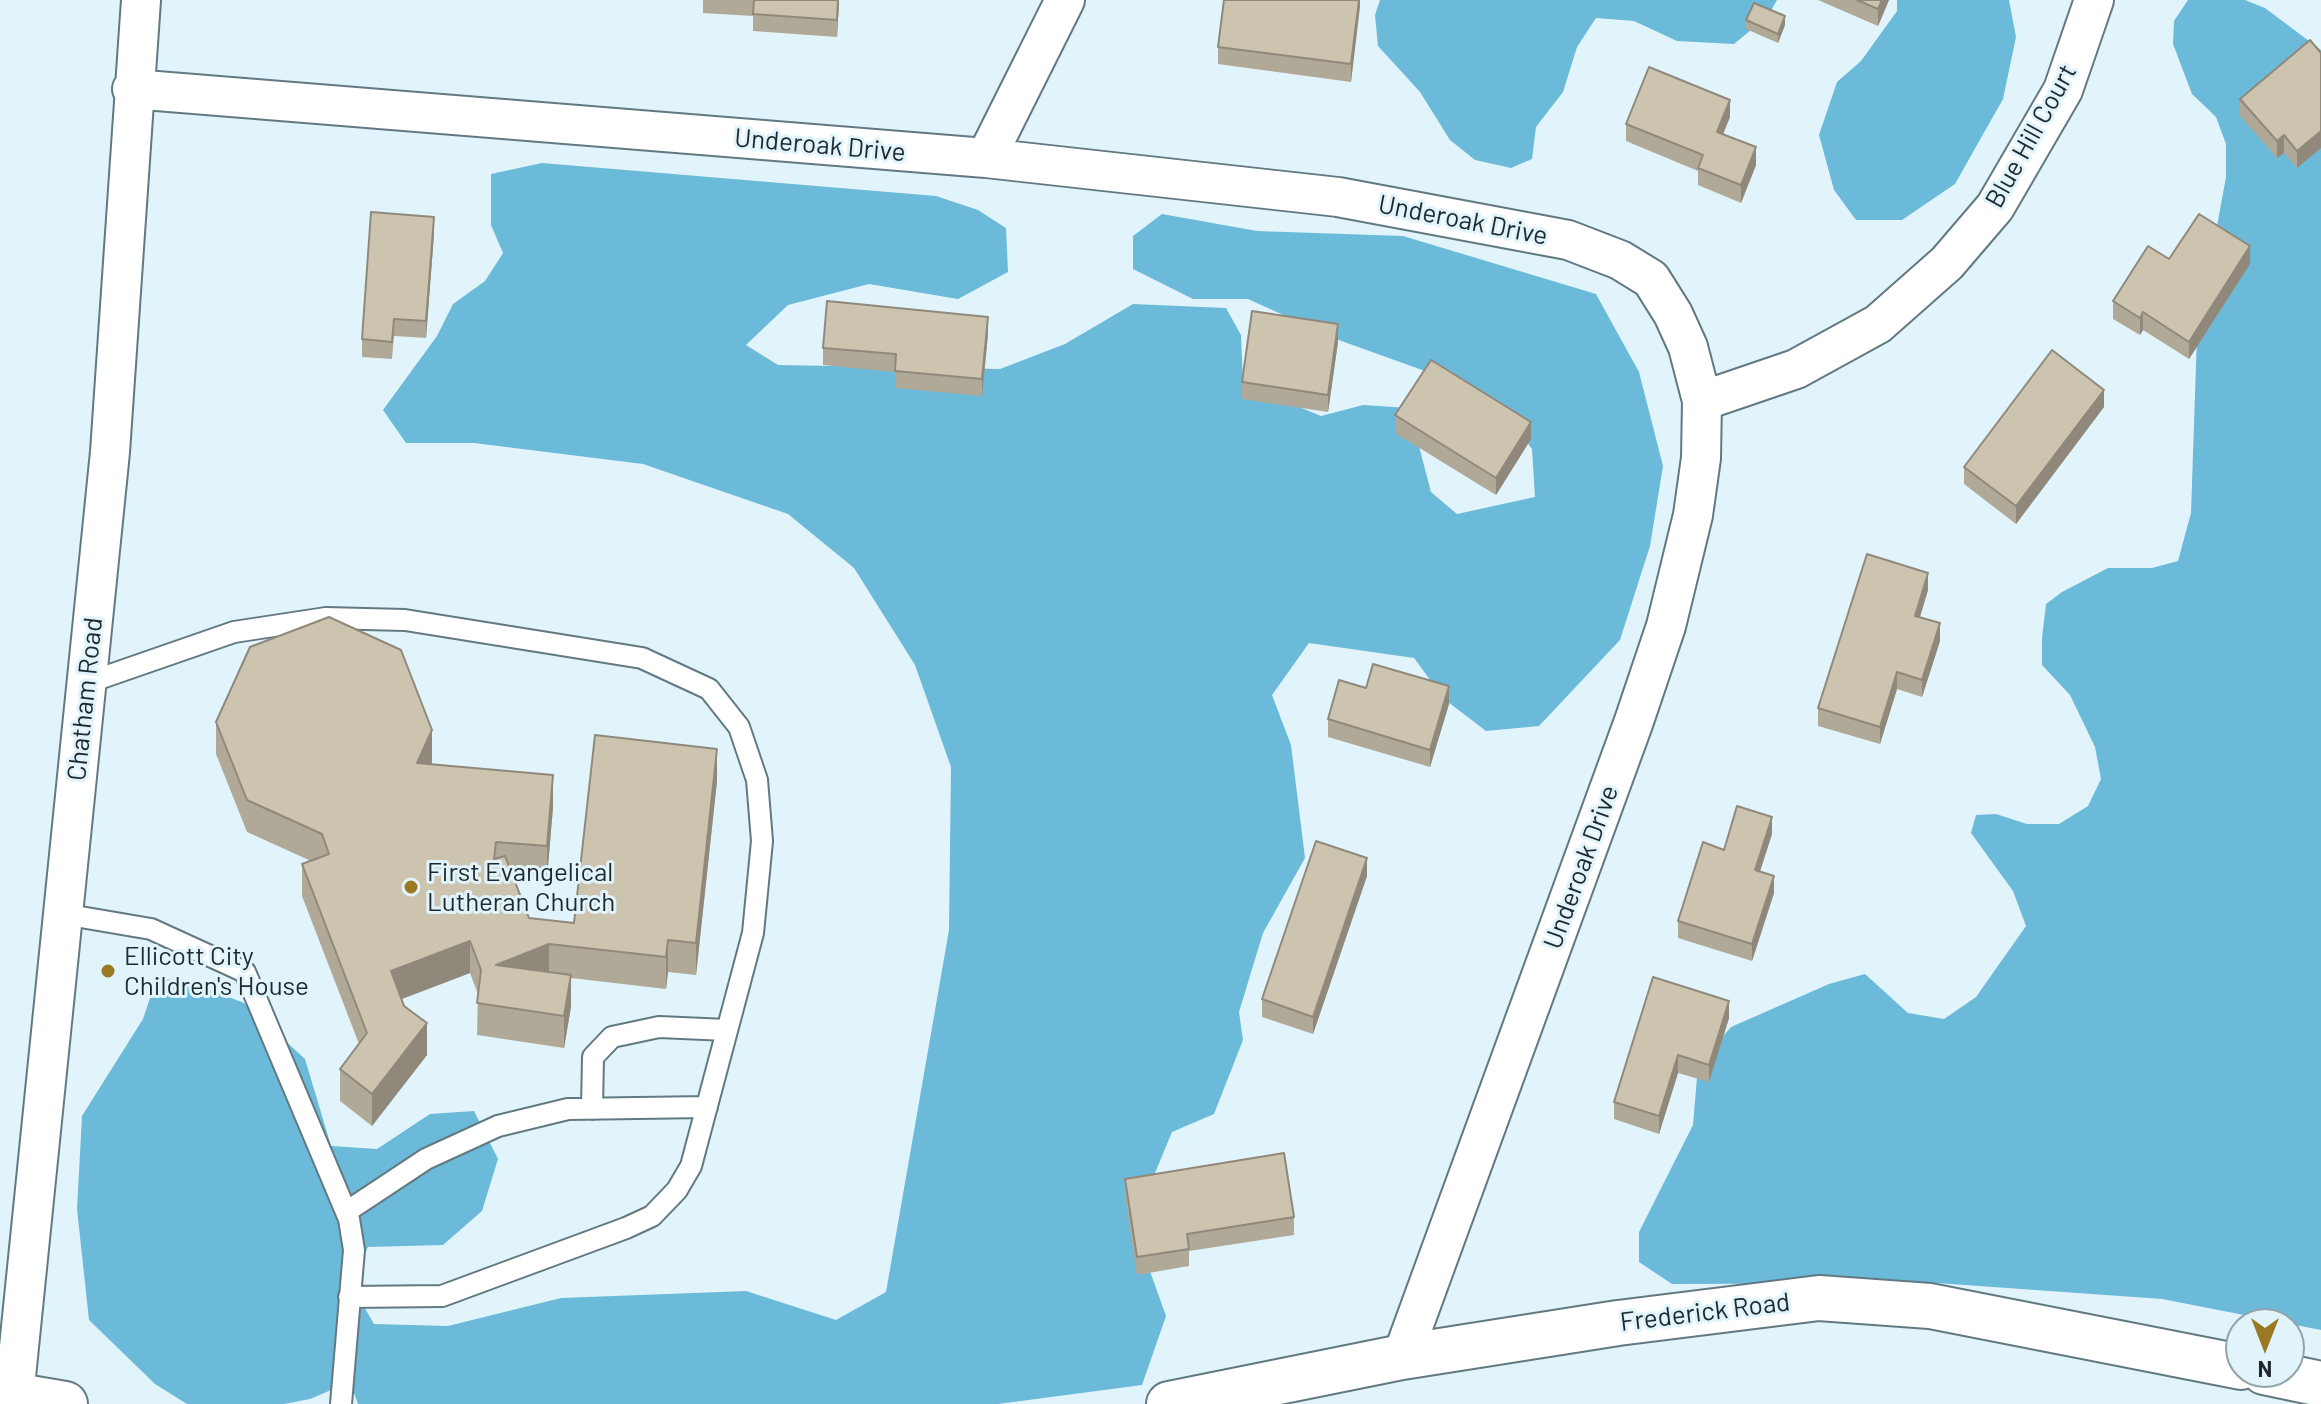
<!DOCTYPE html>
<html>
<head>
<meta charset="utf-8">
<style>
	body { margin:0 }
	#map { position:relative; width:2321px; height:1404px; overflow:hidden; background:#e1f4fc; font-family:Barlow,sans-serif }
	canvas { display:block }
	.north { position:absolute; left:2225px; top:1308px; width:80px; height:80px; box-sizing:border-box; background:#e1f4fc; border:2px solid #93a2a9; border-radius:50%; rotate:180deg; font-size:22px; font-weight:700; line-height:32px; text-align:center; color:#1f282c }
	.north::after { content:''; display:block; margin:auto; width:28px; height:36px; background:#9a7923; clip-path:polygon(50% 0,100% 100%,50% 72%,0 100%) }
</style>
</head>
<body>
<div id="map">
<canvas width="2321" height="1404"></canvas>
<div class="north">N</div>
</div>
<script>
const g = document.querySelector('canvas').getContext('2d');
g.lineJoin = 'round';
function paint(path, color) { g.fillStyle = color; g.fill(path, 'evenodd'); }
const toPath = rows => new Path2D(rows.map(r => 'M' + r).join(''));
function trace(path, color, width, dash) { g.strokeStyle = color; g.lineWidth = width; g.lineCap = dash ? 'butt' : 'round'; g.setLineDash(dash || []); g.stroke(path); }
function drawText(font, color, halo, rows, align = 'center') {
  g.font = font + ' Barlow,sans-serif'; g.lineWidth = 6; g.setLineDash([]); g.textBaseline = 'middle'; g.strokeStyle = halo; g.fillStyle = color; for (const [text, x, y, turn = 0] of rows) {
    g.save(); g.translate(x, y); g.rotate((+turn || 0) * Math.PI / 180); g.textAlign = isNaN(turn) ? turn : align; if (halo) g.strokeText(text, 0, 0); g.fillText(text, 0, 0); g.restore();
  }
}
paint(toPath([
	[1380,0,1777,0,1768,16,1734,44,1677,41,1634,21,1596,18,1577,47,1563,92,1536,127,1532,159,1511,168,1475,160,1450,140,1420,92,1378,46,1375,15],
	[1897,0,2009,0,2016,37,2003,99,1955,184,1902,220,1856,220,1834,190,1819,135,1837,82,1861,61,1897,11],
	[2188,0,2245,0,2265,8,2321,50,2321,1330,2162,1299,1937,1283,1672,1284,1639,1262,1639,1232,1693,1125,1698,1065,1731,1027,1829,984,1865,974,1908,1013,1944,1019,1976,997,2026,926,2013,891,1971,833,1976,815,1996,814,2027,824,2059,824,2088,806,2101,779,2095,747,2070,695,2042,665,2042,638,2046,604,2062,592,2108,568,2152,568,2178,561,2191,513,2197,335,2226,177,2226,144,2216,117,2192,94,2173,44,2174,21],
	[542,163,936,196,978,210,1006,228,1008,272,958,299,869,284,788,305,746,345,778,365,1000,369,1065,344,1133,304,1226,308,1241,335,1243,384,1321,416,1363,405,1409,408,1431,492,1457,514,1535,497,1532,449,1507,416,1436,375,1336,339,1248,299,1193,299,1133,269,1133,236,1162,214,1257,231,1403,236,1596,294,1639,372,1663,466,1650,546,1620,640,1539,726,1486,731,1444,699,1414,658,1309,643,1272,695,1291,745,1305,858,1263,933,1239,1012,1243,1040,1214,1114,1172,1132,1140,1209,1146,1260,1166,1316,1142,1385,998,1404,358,1404,350,1382,310,1399,284,1404,187,1404,155,1384,89,1320,77,1209,82,1116,143,1019,156,980,183,979,244,1003,305,1059,331,1146,377,1149,430,1114,474,1111,498,1159,482,1211,443,1245,368,1247,351,1284,374,1324,448,1326,561,1298,746,1291,836,1320,886,1292,949,930,951,767,915,665,854,568,788,514,643,464,474,443,406,443,383,410,437,336,453,304,485,281,503,253,491,225,491,174]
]), '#6cbad9');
const lane = toPath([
	[87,683,234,632,326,618,405,620,642,658,709,689,739,727,757,780,762,841,753,933,691,1166,677,1190,652,1216,626,1228,442,1296,349,1297],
	[63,914,151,929,245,972,349,1219,354,1250,341,1404],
	[592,1109,593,1057,612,1037,659,1027,727,1030],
	[346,1212,426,1159,498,1126,568,1109,707,1107]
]);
const street = toPath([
	[132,89,986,158,1338,197,1568,240,1620,260,1651,279,1673,314,1688,347,1702,401,1701,458,1693,515,1666,626,1634,721,1402,1357],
	[986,158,1065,0],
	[1702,401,1796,369,1878,324,1947,263,1995,207,2063,90,2094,0],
	[14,1396,110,452,141,0]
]);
const secondary = toPath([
	[2264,1372,2321,1384],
	[0,1393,65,1404],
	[1169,1404,1402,1357,1618,1323,1819,1298,1930,1306,2241,1367]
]);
trace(lane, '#637982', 24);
trace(street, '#637982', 42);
trace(secondary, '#637982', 48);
trace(lane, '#fff', 20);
trace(street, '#fff', 38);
trace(secondary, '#fff', 44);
paint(toPath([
	[703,0,839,0,837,37,753,31,753,16,703,13],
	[1360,0,1351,82,1218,64,1218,47],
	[1818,0,1889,0,1878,26],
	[1746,20,1785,25,1778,43,1746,29],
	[2321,53,2321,148,2297,168,2284,153,2277,158,2240,116,2240,99],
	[1730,117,1723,134,1756,165,1741,203,1698,185,1698,171,1626,141,1626,124],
	[434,234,426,338,394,336,392,359,362,357,362,339],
	[2169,259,2250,264,2189,359,2143,330,2140,335,2113,319,2113,301],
	[988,334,982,396,895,388,895,372,823,365,823,348],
	[1338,342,1328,412,1242,399,1242,382],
	[2104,407,2016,524,1964,484,1964,467],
	[1395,415,1531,439,1496,495,1395,433],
	[1928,590,1920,617,1940,641,1922,697,1897,689,1880,744,1818,726,1818,708],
	[1366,688,1449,704,1430,767,1328,737,1328,719],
	[216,722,432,762,431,764,553,807,547,878,512,876,529,918,574,923,717,781,696,975,668,972,666,989,571,978,571,1007,564,1048,477,1035,478,994,470,973,402,999,427,1055,372,1126,340,1101,340,1069,359,1044,302,896,302,864,311,861,247,832,216,754],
	[1772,834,1760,871,1774,893,1752,961,1678,938,1678,921,1724,850],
	[1367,876,1313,1034,1262,1017,1262,999],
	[1729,1018,1709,1082,1678,1073,1659,1134,1614,1119,1614,1102],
	[1125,1179,1294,1217,1294,1235,1189,1251,1189,1266,1137,1275,1125,1196]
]), '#b0a997');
paint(toPath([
	[838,0,839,0,837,37,837,20],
	[1359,0,1360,0,1360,7,1351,82,1351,64],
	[1882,0,1889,0,1878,26,1878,9],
	[1785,16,1785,25,1778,43,1778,34],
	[1730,100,1730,117,1717,149,1717,132],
	[2321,131,2321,148,2297,168,2297,151],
	[2284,135,2284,153,2277,158,2277,141],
	[1756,147,1756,165,1741,203,1741,185],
	[434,217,434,234,426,338,426,321],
	[2250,246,2250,264,2189,359,2189,342],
	[2143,312,2143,330,2140,335,2140,318],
	[988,317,988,334,982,396,982,379],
	[1338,324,1338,342,1328,412,1328,395],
	[2104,390,2104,407,2016,524,2016,506],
	[1531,422,1531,439,1496,495,1496,478],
	[1928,573,1928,590,1915,633,1915,616],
	[1940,623,1940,641,1922,697,1922,680],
	[1897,672,1897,689,1880,744,1880,727],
	[1449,686,1449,704,1430,767,1430,750],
	[432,730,432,762,417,795,417,763],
	[717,749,717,781,696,975,696,943],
	[553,775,553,807,547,878,547,846],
	[1772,817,1772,834,1755,887,1755,870],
	[1367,858,1367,876,1313,1034,1313,1017],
	[1774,876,1774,893,1752,961,1752,944],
	[668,940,668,972,666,989,666,957],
	[470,941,470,973,391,1003,391,971],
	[549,944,549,976,496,965],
	[571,975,571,1007,564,1048,564,1016],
	[1729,1001,1729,1018,1709,1082,1709,1065],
	[427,1023,427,1055,372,1126,372,1094],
	[1678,1055,1678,1073,1659,1134,1659,1116]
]), '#90897b');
const building = toPath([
	[754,0,838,0,837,20,753,14,754,0],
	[1224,0,1359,0,1351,64,1218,47,1224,0],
	[1857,0,1882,0,1878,9,1857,0],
	[1754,3,1785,16,1778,34,1746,20,1754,3],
	[2310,40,2321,53,2321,131,2297,151,2284,135,2277,141,2240,99,2310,40],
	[1649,67,1730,100,1717,132,1756,147,1741,185,1698,168,1703,155,1626,124,1649,67],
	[371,212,434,217,426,321,394,319,392,342,362,339,371,212],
	[2199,214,2250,246,2189,342,2143,312,2140,318,2113,301,2148,246,2169,259,2199,214],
	[827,301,988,317,982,379,895,371,896,354,823,348,827,301],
	[1252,311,1338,324,1328,395,1242,382,1252,311],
	[2052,350,2104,390,2016,506,1964,467,2052,350],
	[1431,360,1531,422,1496,478,1395,415,1431,360],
	[1867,554,1928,573,1915,616,1940,623,1922,680,1897,672,1880,727,1818,708,1867,554],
	[329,617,401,650,432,730,417,763,553,775,547,846,496,842,494,859,505,856,529,918,574,923,595,735,717,749,696,943,668,940,666,957,549,944,496,965,571,975,564,1016,477,1003,481,970,470,941,391,971,404,1006,427,1023,372,1094,340,1069,367,1033,302,864,329,854,322,834,247,800,216,722,250,647,329,617],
	[1373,664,1449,686,1430,750,1328,719,1339,680,1366,688,1373,664],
	[1737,806,1772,817,1755,870,1774,876,1752,944,1678,921,1703,842,1724,850,1737,806],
	[1316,841,1367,858,1313,1017,1262,999,1316,841],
	[1653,977,1729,1001,1709,1065,1678,1055,1659,1116,1614,1102,1653,977],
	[1284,1153,1294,1217,1187,1234,1189,1249,1137,1257,1125,1179,1284,1153]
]);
paint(building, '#cdc4b0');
trace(building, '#90897b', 2);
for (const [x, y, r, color] of [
	[411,887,8,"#9a7923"],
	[108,971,8,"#9a7923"]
]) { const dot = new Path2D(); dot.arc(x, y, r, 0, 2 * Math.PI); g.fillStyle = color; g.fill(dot); trace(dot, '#e1f4fc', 3); }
drawText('26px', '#1f282c', '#e1f4fc', [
	["Blue Hill Court",2031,136,-61],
	["Underoak Drive",820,145,5],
	["Underoak Drive",1463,220,11],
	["Chatham Road",85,699,-84],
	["Underoak Drive",1581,867,-70],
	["Frederick Road",1705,1312,-7]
]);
drawText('26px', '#1f282c', '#e1f4fc', [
	["First Evangelical",427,872],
	["Lutheran Church",427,902],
	["Ellicott City",124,956],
	["Children's House",124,986]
], 'left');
</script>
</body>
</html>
